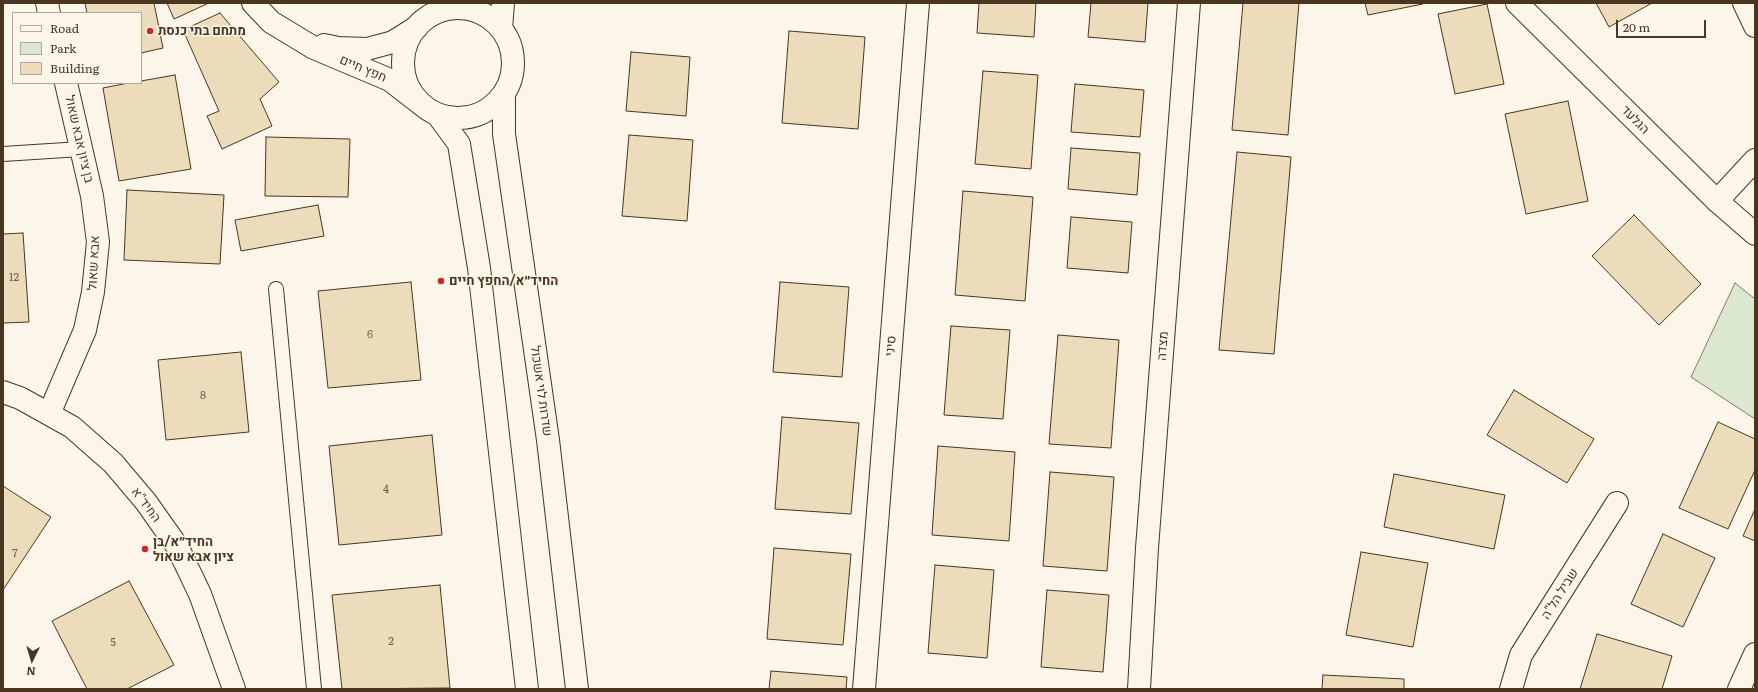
<!DOCTYPE html>
<html>
<head>
<meta charset="utf-8">
<style>
	body { margin:0 }
	#map { position:relative; width:1758px; height:692px; overflow:hidden; background:#fbf6e9; font-family:Literata,serif }
	canvas { display:block }
	.frame { position:absolute; inset:0; border:4px solid #4a3520; pointer-events:none }
	.legend { position:absolute; left:12px; top:12px; width:130px; height:72px; box-sizing:border-box; background:#fbf6e9; border:1px solid #b4a999; margin:0; padding:5px 7px; list-style:none; font-size:12px; color:#4a3520 }
	.legend li { display:flex; align-items:center; gap:8px; height:20px }
	.legend b { width:20px; border:1px solid #b4a999 }
	.north { position:absolute; left:12px; top:640px; width:40px; height:40px; -webkit-text-stroke:3px #fbf6e9; paint-order:stroke; rotate:185deg; font-size:11px; font-weight:700; line-height:16px; text-align:center; color:#4a3520 }
	.north::after { content:''; display:block; margin:auto; width:14px; height:18px; background:#4a3520; clip-path:polygon(50% 0,100% 100%,50% 72%,0 100%) }
	.scale { position:absolute; left:1616px; top:20px; width:90px; height:18px; box-sizing:border-box; border:2px solid #4a3520; border-top:0; padding-left:5px; font-size:12px; line-height:14px; white-space:nowrap; color:#4a3520; -webkit-text-stroke:3px #fbf6e9; paint-order:stroke }
</style>
</head>
<body>
<div id="map">
<canvas width="1758" height="692"></canvas>
<div class="frame"></div>
<ul class="legend">
<li><b style="height:5px;background:#fbf6e9"></b>Road</li>
<li><b style="height:11px;background:#dce7d0"></b>Park</li>
<li><b style="height:11px;background:#ecdcbc"></b>Building</li>
</ul>
<div class="north">N</div>
<div class="scale">20 m</div>
</div>
<script>
const g = document.querySelector('canvas').getContext('2d');
g.lineJoin = 'round';
function paint(path, color) { g.fillStyle = color; g.fill(path, 'evenodd'); }
const toPath = rows => new Path2D(rows.map(r => 'M' + r).join(''));
function trace(path, color, width, dash) { g.strokeStyle = color; g.lineWidth = width; g.lineCap = dash ? 'butt' : 'round'; g.setLineDash(dash || []); g.stroke(path); }
function drawText(font, color, halo, rows, align = 'center') {
  g.font = font + ' Literata,Heebo,serif'; g.lineWidth = 3; g.setLineDash([]); g.textBaseline = 'middle'; g.strokeStyle = halo; g.fillStyle = color; for (const [text, x, y, turn = 0] of rows) {
    g.save(); g.translate(x, y); g.rotate((+turn || 0) * Math.PI / 180); g.textAlign = isNaN(turn) ? turn : align; if (halo) g.strokeText(text, 0, 0); g.fillText(text, 0, 0); g.restore();
  }
}
const green = toPath([
	[1735,283,1755,299,1755,419,1691,377,1735,283]
]);
paint(green, '#dce7d0');
trace(green, '#887966', 1);
const building = toPath([
	[85,3,154,3,163,48,141,53,141,13,87,13,85,3],
	[167,3,209,3,174,19,167,3],
	[979,3,1036,3,1034,37,977,33,979,3],
	[1091,3,1148,3,1145,42,1088,37,1091,3],
	[1243,3,1299,3,1288,135,1232,130,1243,3],
	[1365,3,1423,3,1423,4,1368,15,1365,3],
	[1596,3,1652,3,1609,27,1596,3],
	[1487,4,1504,84,1455,94,1438,14,1487,4],
	[220,13,279,82,260,99,272,126,222,149,207,116,219,111,183,30,220,13],
	[789,31,865,37,858,129,782,123,789,31],
	[631,52,690,57,686,116,626,111,631,52],
	[983,71,1038,75,1031,169,975,164,983,71],
	[175,75,191,169,119,181,103,88,128,83,141,83,141,81,175,75],
	[1075,84,1144,90,1140,137,1071,132,1075,84],
	[1568,101,1588,201,1526,214,1505,114,1568,101],
	[629,135,693,140,687,221,622,216,629,135],
	[266,137,350,139,348,197,265,196,266,137],
	[1071,148,1140,153,1137,195,1068,189,1071,148],
	[1237,152,1291,157,1274,354,1219,350,1237,152],
	[127,190,224,195,220,264,124,260,127,190],
	[963,191,1033,197,1025,301,955,295,963,191],
	[318,205,324,236,241,251,235,220,318,205],
	[1634,215,1701,284,1659,325,1592,256,1634,215],
	[1071,217,1132,222,1128,273,1067,268,1071,217],
	[23,233,29,322,3,323,3,234,23,233],
	[411,282,421,380,328,388,318,291,411,282],
	[780,282,849,287,842,377,773,372,780,282],
	[951,326,1010,330,1003,419,944,415,951,326],
	[1058,335,1119,340,1111,448,1049,444,1058,335],
	[241,352,249,432,166,440,158,360,241,352],
	[1514,390,1594,439,1567,483,1487,435,1514,390],
	[782,417,859,423,851,514,775,509,782,417],
	[1718,422,1755,439,1755,470,1728,529,1679,508,1718,422],
	[432,435,442,535,339,545,329,446,432,435],
	[938,446,1015,452,1009,541,932,535,938,446],
	[1050,472,1114,477,1107,571,1043,566,1050,472],
	[1394,474,1505,495,1494,549,1384,527,1394,474],
	[3,486,51,517,3,590,3,486],
	[1755,509,1755,541,1743,536,1755,509],
	[1663,534,1715,558,1683,627,1631,604,1663,534],
	[774,548,851,554,843,645,767,639,774,548],
	[1361,552,1428,563,1413,647,1346,635,1361,552],
	[935,565,994,570,987,658,928,653,935,565],
	[129,581,174,665,127,689,87,689,52,621,129,581],
	[440,585,450,688,342,689,332,595,440,585],
	[1047,590,1109,595,1103,672,1041,667,1047,590],
	[1597,634,1672,656,1662,689,1580,689,1597,634],
	[771,671,847,677,846,689,769,689,771,671],
	[1323,675,1404,679,1404,689,1322,689,1323,675]
]);
paint(building, '#ecdcbc');
trace(building, '#4a3520', 1);
const service = toPath([
	[3,154,81,149],
	[276,289,314,689]
]);
const minor = toPath([
	[47,3,49,13],
	[1744,3,1755,26],
	[1717,201,1755,160],
	[3,392,20,398,72,427,113,463,146,502,177,546,200,594,234,689],
	[49,414,85,330,93,292,98,242,92,196,66,83],
	[864,689,918,3],
	[1139,689,1147,548,1189,3],
	[1511,689,1521,655,1617,503]
]);
const tertiary = toPath([
	[253,3,271,22,314,48,390,80,421,104],
	[1517,3,1717,201,1755,234],
	[324,45,338,48,367,49,393,42,417,27],
	[1739,689,1755,654]
]);
const secondary = toPath([
	'403 63a55 55 0 1 1 110 0a55 55 0 1 1-110 0Z',
	[501,29,503,3],
	[504,94,504,134,548,440,577,689],
	[437,114,459,144,479,268,527,689]
]);
trace(service, '#4a3520', 16);
trace(minor, '#4a3520', 24);
trace(tertiary, '#4a3520', 24);
trace(secondary, '#4a3520', 24);
trace(service, '#fbf6e9', 14);
trace(minor, '#fbf6e9', 22);
trace(tertiary, '#fbf6e9', 22);
trace(secondary, '#fbf6e9', 22);
for (const [x, y, r, color] of [
	[150,31,4,"#c62828"],
	[441,281,4,"#c62828"],
	[145,549,4,"#c62828"]
]) { const dot = new Path2D(); dot.arc(x, y, r, 0, 2 * Math.PI); g.fillStyle = color; g.fill(dot); trace(dot, '#fbf6e9', 1.5); }
drawText('11px', '#725f47', null, [
	["12",14,278],
	["6",370,335],
	["8",203,396],
	["4",386,490],
	["7",15,554],
	["2",391,642],
	["5",113,643]
]);
drawText('bold 13px', '#4a3520', '#fbf6e9', [
	["מתחם בתי כנסת",158,31],
	["החיד״א/החפץ חיים",449,281],
	["החיד״א/בן",153,542],
	["ציון אבא שאול",153,557]
], 'left');
drawText('13px', '#4a3520', '#fbf6e9', [
	["חפץ חיים",363,69,23],
	["הגלעד",1635,120,45],
	["בן ציון אבא שאול",79,139,77],
	["אבא שאול",94,263,-87],
	["סיני",891,346,-85],
	["מצדה",1163,346,-86],
	["שדרות לוי אשכול",541,391,82],
	["החיד\"א",146,505,53],
	["שביל הל\"ה",1560,594,-58]
]);
</script>
</body>
</html>
